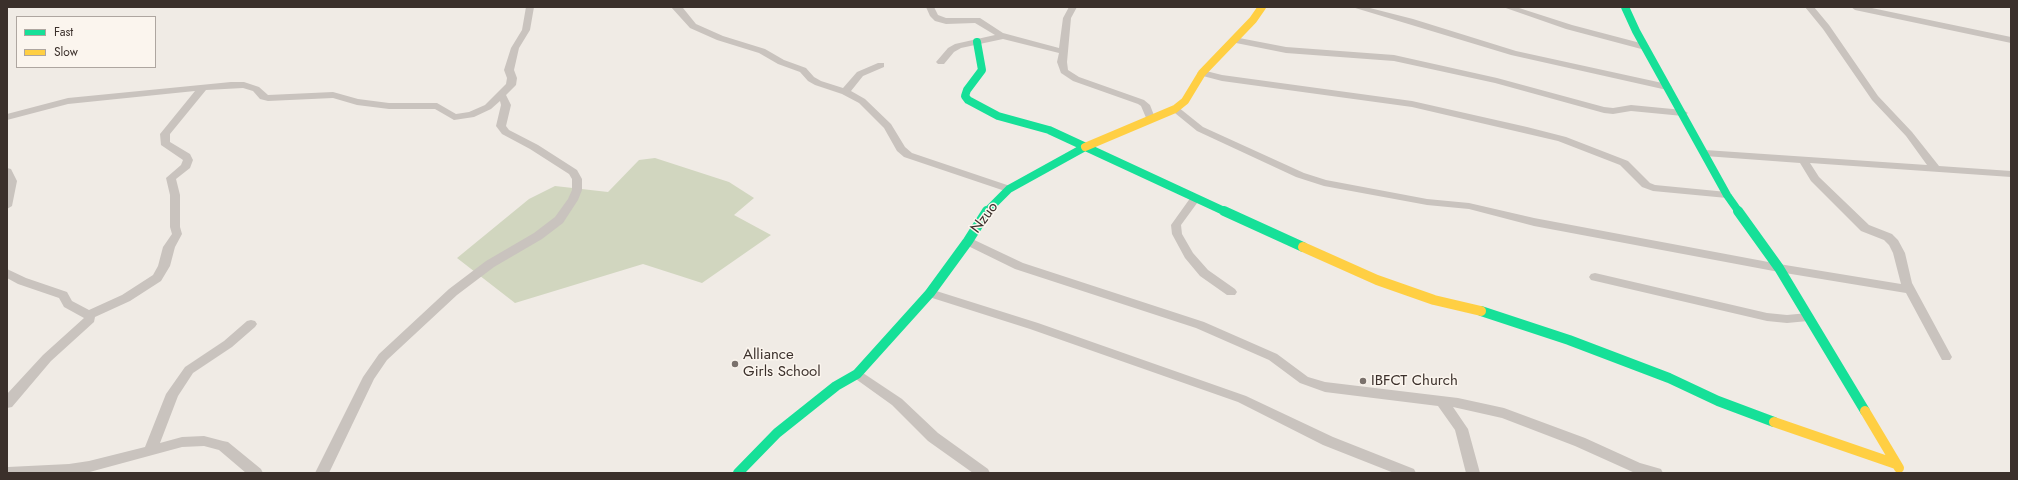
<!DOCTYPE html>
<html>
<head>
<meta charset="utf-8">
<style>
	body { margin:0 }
	#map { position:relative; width:2018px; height:480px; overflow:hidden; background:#f0ebe5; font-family:Jost,sans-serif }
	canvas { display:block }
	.frame { position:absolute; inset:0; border:8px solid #3b302b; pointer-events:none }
	.legend { position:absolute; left:16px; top:16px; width:140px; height:52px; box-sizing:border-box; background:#fbf5ee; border:1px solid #aea6a0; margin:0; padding:5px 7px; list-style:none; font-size:12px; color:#3b302b }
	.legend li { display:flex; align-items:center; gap:8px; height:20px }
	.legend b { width:20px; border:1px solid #aea6a0 }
</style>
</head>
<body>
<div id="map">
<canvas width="2018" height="480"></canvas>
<div class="frame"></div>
<ul class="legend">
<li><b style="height:5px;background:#16e098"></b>Fast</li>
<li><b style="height:5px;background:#ffcf43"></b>Slow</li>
</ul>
</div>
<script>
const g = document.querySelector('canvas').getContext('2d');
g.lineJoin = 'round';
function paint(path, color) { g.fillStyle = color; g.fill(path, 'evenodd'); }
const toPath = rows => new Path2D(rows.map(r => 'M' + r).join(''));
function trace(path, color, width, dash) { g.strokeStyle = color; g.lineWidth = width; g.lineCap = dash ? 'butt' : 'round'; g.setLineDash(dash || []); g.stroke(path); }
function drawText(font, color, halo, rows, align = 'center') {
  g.font = font + ' Jost,sans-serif'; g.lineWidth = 3; g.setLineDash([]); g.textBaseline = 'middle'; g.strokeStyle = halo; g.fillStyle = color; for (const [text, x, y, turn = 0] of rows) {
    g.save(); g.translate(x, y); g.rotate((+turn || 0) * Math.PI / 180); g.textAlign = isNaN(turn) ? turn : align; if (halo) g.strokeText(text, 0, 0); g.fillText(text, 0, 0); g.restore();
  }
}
paint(toPath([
	[655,158,729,182,754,198,734,215,771,235,702,283,643,264,515,303,457,258,529,199,555,186,608,192,639,160]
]), '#d1d6bf');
paint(toPath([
	[526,7,534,7,530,30,519,48,514,70,517,78,516,85,506,95,511,105,506,126,509,130,538,145,577,170,582,179,582,190,578,200,563,223,542,239,494,267,457,295,387,360,374,379,329,473,315,473,363,377,379,354,449,289,486,261,534,233,555,217,568,199,572,190,572,179,569,174,530,149,502,134,496,126,501,105,500,101,491,109,474,117,454,120,435,109,389,109,357,105,333,98,268,101,260,99,253,91,243,88,206,90,170,134,170,142,190,154,193,160,190,168,176,179,180,195,180,227,182,234,175,247,170,266,161,281,130,301,95,317,94,322,51,361,12,407,7,408,7,394,43,355,84,318,64,307,59,298,18,284,7,278,7,269,26,278,67,292,72,301,89,310,122,295,153,275,158,266,163,247,172,234,170,227,170,195,166,178,181,165,183,160,161,145,160,134,195,91,68,104,7,120,7,114,68,98,231,82,244,82,259,87,268,95,333,92,358,99,389,103,437,103,456,114,469,112,485,105,506,84,507,78,504,70,511,48,522,30,526,7],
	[671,7,683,8,696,24,723,36,765,49,784,60,806,68,814,77,821,81,843,88,857,72,878,63,884,63,884,67,863,76,851,91,865,99,891,124,905,147,912,153,1013,187,1014,189,1013,191,1005,191,904,157,897,151,884,128,859,103,842,94,815,85,808,81,800,72,778,64,759,53,717,40,690,28,671,7],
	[926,7,934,7,938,15,946,18,980,18,1003,33,1059,48,1063,18,1069,7,1077,7,1071,18,1067,62,1068,70,1079,77,1144,100,1150,105,1155,118,1153,120,1147,120,1141,106,1138,104,1073,81,1061,73,1057,62,1059,53,1003,39,961,48,954,52,944,64,938,64,936,62,948,48,955,44,995,35,975,23,946,24,935,21,930,16,926,7],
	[1352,7,1366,7,1413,19,1516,51,1667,84,1672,87,1667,90,1511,55,1352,7],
	[1503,7,1516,7,1572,25,1648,45,1649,47,1645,50,1566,29,1503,7],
	[1805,7,1814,7,1829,25,1878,96,1912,132,1939,166,2011,171,2011,177,1810,163,1819,177,1869,225,1892,234,1898,240,1905,253,1912,283,1952,357,1950,360,1942,360,1906,293,1779,272,1534,226,1469,209,1427,205,1324,186,1296,177,1197,131,1170,109,1175,106,1178,107,1203,127,1304,173,1326,180,1427,199,1469,203,1534,218,1779,264,1901,284,1893,253,1889,245,1884,240,1861,231,1811,181,1800,163,1705,156,1700,153,1705,150,1927,165,1906,136,1872,100,1823,29,1805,7],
	[1851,7,1867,7,2011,37,2011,43,1855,10,1851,7],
	[1234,37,1286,47,1394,55,1497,78,1604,107,1613,108,1631,105,1683,110,1688,113,1683,116,1631,111,1613,114,1604,113,1495,83,1394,61,1286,53,1231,42,1230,40,1234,37],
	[1202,70,1222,75,1412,101,1527,127,1566,137,1628,161,1650,183,1655,185,1727,192,1732,195,1727,198,1653,191,1642,187,1620,165,1558,141,1412,107,1222,81,1199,75,1197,73,1202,70],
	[7,168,11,169,17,181,12,206,7,209,7,168],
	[1195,196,1200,199,1181,225,1182,234,1193,253,1208,270,1235,289,1237,292,1235,295,1227,295,1200,276,1185,258,1172,234,1171,225,1191,197,1195,196],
	[968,237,1023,263,1204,322,1277,354,1308,377,1325,382,1458,398,1504,408,1585,438,1640,463,1661,469,1663,473,1635,473,1575,446,1502,418,1453,407,1468,429,1480,473,1466,473,1455,430,1438,406,1325,392,1300,383,1269,360,1196,328,1015,269,964,244,962,241,968,237],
	[1595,273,1767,313,1787,315,1808,313,1812,314,1814,317,1812,320,1808,321,1787,323,1767,321,1591,280,1589,277,1591,274,1595,273],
	[930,289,1038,323,1246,396,1333,437,1414,469,1416,473,1394,473,1323,445,1238,402,1030,329,926,296,924,293,926,290,930,289],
	[251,320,255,321,257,324,255,327,232,347,193,373,178,396,160,443,182,437,204,436,223,441,228,442,261,469,263,473,246,473,219,450,204,446,182,447,86,473,7,473,8,467,69,464,89,461,145,447,166,394,185,367,224,341,247,321,251,320],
	[857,369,902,399,938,433,988,469,990,473,973,473,928,441,892,405,853,377,851,374,853,371,857,369]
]), '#c9c3be');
trace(toPath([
	[1625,7,1636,31,1727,195,1739,212],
	[977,42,982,70,967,90,965,96,968,100,998,116,1049,130,1226,212],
	[986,212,1009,189,1085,147]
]), '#16e098', 8);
trace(toPath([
	[1224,211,1303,247],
	[1738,211,1779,268,1865,411],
	[1481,311,1569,340,1669,378,1718,401,1774,422],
	[738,473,777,433,836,386,857,374,930,293,968,241,987,211]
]), '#16e098', 10);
trace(toPath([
	[1085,147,1175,109,1185,101,1202,73,1253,20,1262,7]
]), '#ffcf43', 8);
trace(toPath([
	[1303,247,1377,280,1434,300,1481,311],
	[1865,411,1899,468],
	[1774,422,1896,464]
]), '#ffcf43', 10);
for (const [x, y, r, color] of [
	[735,364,4,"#7a716c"],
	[1363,381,4,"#7a716c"]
]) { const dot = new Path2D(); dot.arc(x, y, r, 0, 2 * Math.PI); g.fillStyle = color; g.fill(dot); trace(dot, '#fbf5ee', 1.5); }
drawText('15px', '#3b302b', '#fbf5ee', [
	["Nzuo",985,218,-53]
]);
drawText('15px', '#3b302b', '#fbf5ee', [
	["Alliance",743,355],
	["Girls School",743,372],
	["IBFCT Church",1371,381]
], 'left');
</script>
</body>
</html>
